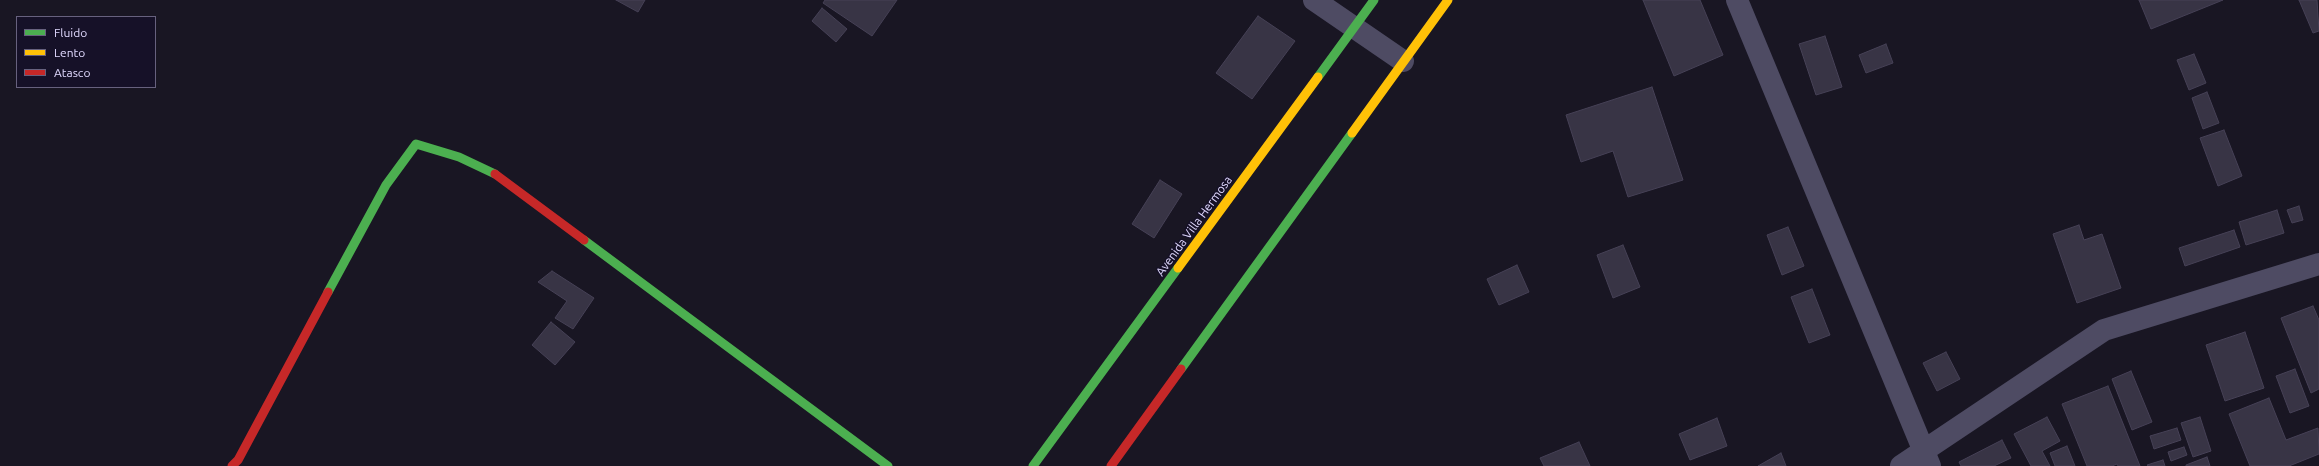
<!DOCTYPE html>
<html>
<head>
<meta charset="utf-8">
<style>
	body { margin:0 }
	#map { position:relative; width:2319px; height:466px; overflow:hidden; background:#191623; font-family:Ubuntu,sans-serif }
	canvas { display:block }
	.legend { position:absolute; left:16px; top:16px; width:140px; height:72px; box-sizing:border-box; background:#161128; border:1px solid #67617e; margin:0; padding:5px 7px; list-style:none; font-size:12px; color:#e0d9fe }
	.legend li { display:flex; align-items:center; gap:8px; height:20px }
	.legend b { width:20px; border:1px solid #67617e }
</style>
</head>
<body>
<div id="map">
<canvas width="2319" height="466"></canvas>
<ul class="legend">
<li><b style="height:5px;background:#4caf50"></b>Fluido</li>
<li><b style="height:5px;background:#ffc107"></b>Lento</li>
<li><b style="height:5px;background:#c62828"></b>Atasco</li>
</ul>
</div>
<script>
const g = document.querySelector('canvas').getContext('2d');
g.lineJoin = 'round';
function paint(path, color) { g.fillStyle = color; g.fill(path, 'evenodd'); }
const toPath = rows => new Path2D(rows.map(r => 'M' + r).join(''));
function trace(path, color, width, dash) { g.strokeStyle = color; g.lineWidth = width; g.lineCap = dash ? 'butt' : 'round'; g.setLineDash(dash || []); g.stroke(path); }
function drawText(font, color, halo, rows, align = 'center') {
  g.font = font + ' Ubuntu,sans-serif'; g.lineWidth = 3; g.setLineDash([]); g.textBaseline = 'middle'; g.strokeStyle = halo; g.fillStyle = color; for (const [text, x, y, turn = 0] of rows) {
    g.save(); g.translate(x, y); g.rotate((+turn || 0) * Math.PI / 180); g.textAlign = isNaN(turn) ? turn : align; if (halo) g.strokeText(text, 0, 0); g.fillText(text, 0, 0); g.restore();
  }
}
const building = toPath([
	[616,0,645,0,638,12,616,0],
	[825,0,897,0,872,36,823,3,825,0],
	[1643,0,1700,0,1723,55,1674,76,1643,0],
	[2139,0,2223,0,2151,29,2139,0],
	[2299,0,2317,0,2319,31,2313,33,2299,0],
	[822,8,847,29,836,42,812,21,822,8],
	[1258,16,1295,41,1252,99,1216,73,1258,16],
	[1825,36,1842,87,1816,95,1799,44,1825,36],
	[1886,44,1893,63,1866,73,1859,55,1886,44],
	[2194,54,2206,83,2189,90,2177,60,2194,54],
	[1652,87,1683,180,1628,197,1613,151,1581,162,1566,115,1652,87],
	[2207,92,2219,123,2203,129,2192,98,2207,92],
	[2224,130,2242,176,2218,186,2200,138,2224,130],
	[1160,180,1182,194,1154,238,1132,224,1160,180],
	[2299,206,2303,220,2292,223,2287,210,2299,206],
	[2277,210,2284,233,2246,245,2239,222,2277,210],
	[2079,225,2084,240,2102,234,2121,288,2077,303,2053,234,2079,225],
	[1788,227,1804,266,1782,275,1767,235,1788,227],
	[2234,230,2240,247,2185,266,2179,248,2234,230],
	[1623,245,1640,287,1613,298,1597,255,1623,245],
	[1517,265,1529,292,1499,305,1487,279,1517,265],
	[552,271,594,298,573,329,555,318,567,301,538,282,552,271],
	[1812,289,1830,335,1809,343,1791,297,1812,289],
	[2313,306,2319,320,2319,389,2311,393,2281,318,2313,306],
	[551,322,575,342,555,365,532,345,551,322],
	[2245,332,2264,388,2225,401,2206,345,2245,332],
	[1946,352,1960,379,1937,391,1923,363,1946,352],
	[2295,369,2309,406,2290,413,2276,376,2295,369],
	[2131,371,2152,422,2132,430,2112,379,2131,371],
	[2108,386,2140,466,2118,466,2117,464,2112,466,2087,466,2062,404,2108,386],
	[2269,398,2286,440,2318,428,2319,454,2289,466,2250,466,2229,414,2269,398],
	[2047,417,2060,441,2042,451,2050,466,2031,466,2014,434,2047,417],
	[2200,417,2211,451,2193,457,2181,423,2200,417],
	[1717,418,1727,446,1690,460,1679,434,1717,418],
	[2177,428,2181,440,2154,449,2150,436,2177,428],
	[2002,440,2011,458,1994,466,1961,466,1959,462,2002,440],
	[1579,442,1590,466,1544,466,1540,458,1579,442],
	[2067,446,2075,466,2055,466,2050,453,2067,446],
	[2184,447,2187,455,2171,461,2168,452,2184,447],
	[1781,453,1786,466,1758,466,1781,453],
	[2207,457,2210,466,2186,466,2186,465,2207,457],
	[2163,460,2165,466,2148,466,2147,465,2163,460]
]);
paint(building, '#383445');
trace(building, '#464156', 1);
trace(toPath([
	[1314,0,1403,61],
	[1737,0,1930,466],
	[1901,466,2104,330,2319,264]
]), '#4e4b63', 22);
trace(toPath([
	[1318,77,1374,0],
	[584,240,888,466],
	[328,292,386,185,416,144,459,157,495,174],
	[1181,369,1352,133],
	[1033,466,1178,268]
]), '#4caf50', 9);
trace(toPath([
	[1352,133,1448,0],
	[1178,268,1318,77]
]), '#ffc107', 9);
trace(toPath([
	[495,174,584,240],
	[232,466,238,460,328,292],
	[1111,466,1181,369]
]), '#c62828', 9);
drawText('12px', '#e0d9fe', '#161128', [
	["Avenida Villa Hermosa",1194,226,-54]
]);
</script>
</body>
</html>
